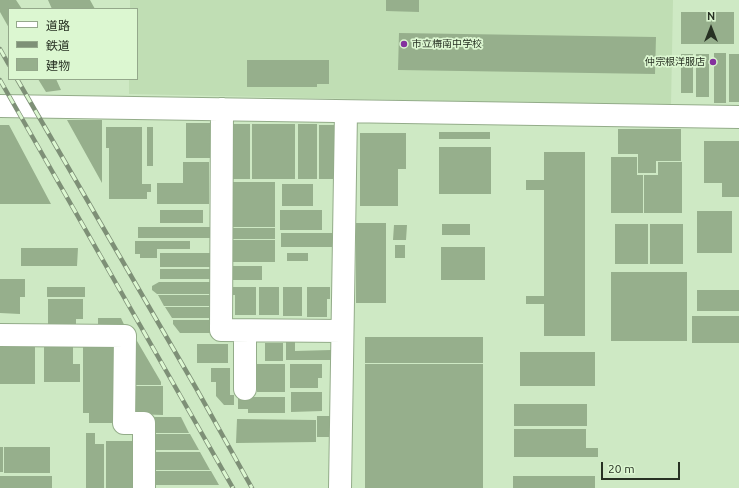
<!DOCTYPE html>
<html>
<head>
<meta charset="utf-8">
<style>
	body { margin:0 }
	#map { position:relative; width:739px; height:488px; overflow:hidden; background:#cee9c4; font-family:Ubuntu,"Noto Sans JP",sans-serif }
	canvas { display:block }
	.legend { position:absolute; left:8px; top:8px; width:130px; height:72px; box-sizing:border-box; background:#dcf7d1; border:1px solid #94a88b; margin:0; padding:5px 7px; list-style:none; font-size:12px; color:#273123 }
	.legend li { display:flex; align-items:center; gap:8px; height:20px }
	.legend b { width:20px; border:1px solid #94a88b }
	.north { position:absolute; left:691px; top:8px; width:40px; height:40px; -webkit-text-stroke:3px #dcf7d1; paint-order:stroke; rotate:0deg; font-size:11px; font-weight:700; line-height:16px; text-align:center; color:#273123 }
	.north::after { content:''; display:block; margin:auto; width:14px; height:18px; background:#273123; clip-path:polygon(50% 0,100% 100%,50% 72%,0 100%) }
	.scale { position:absolute; left:601px; top:462px; width:79px; height:18px; box-sizing:border-box; border:2px solid #273123; border-top:0; padding-left:5px; font-size:12px; line-height:14px; white-space:nowrap; color:#273123; -webkit-text-stroke:3px #dcf7d1; paint-order:stroke }
</style>
</head>
<body>
<div id="map">
<canvas width="739" height="488"></canvas>
<ul class="legend">
<li><b style="height:5px;background:#fff"></b>道路</li>
<li><b style="height:5px;background:#7e9077"></b>鉄道</li>
<li><b style="height:11px;background:#96af8c"></b>建物</li>
</ul>
<div class="north">N</div>
<div class="scale">20 m</div>
</div>
<script>
const g = document.querySelector('canvas').getContext('2d');
g.lineJoin = 'round';
function paint(path, color) { g.fillStyle = color; g.fill(path, 'evenodd'); }
const toPath = rows => new Path2D(rows.map(r => 'M' + r).join(''));
function trace(path, color, width, dash) { g.strokeStyle = color; g.lineWidth = width; g.lineCap = dash ? 'butt' : 'round'; g.setLineDash(dash || []); g.stroke(path); }
function drawText(font, color, halo, rows, align = 'center') {
  g.font = font + ' Ubuntu,"Noto Sans JP",sans-serif'; g.lineWidth = 3.5; g.setLineDash([]); g.textBaseline = 'middle'; g.strokeStyle = halo; g.fillStyle = color; for (const [text, x, y, turn = 0] of rows) {
    g.save(); g.translate(x, y); g.rotate((+turn || 0) * Math.PI / 180); g.textAlign = isNaN(turn) ? turn : align; if (halo) g.strokeText(text, 0, 0); g.fillText(text, 0, 0); g.restore();
  }
}
paint(toPath([
	[130,0,673,0,671,106,129,94,129,79,137,79,137,9,130,9]
]), '#c0deb4');
paint(toPath([
	[0,0,16,0,22,9,9,9,9,28,0,12],
	[48,0,90,0,95,9,52,9],
	[386,0,419,0,419,12,386,11],
	[681,12,734,12,734,44,681,44],
	[399,33,656,37,655,74,398,70],
	[714,53,726,53,726,103,714,103],
	[681,54,693,54,693,93,681,93],
	[696,54,709,54,709,97,696,97],
	[729,54,739,54,739,102,729,102],
	[247,60,329,60,329,84,317,84,317,87,247,87],
	[38,79,56,79,61,90,46,92],
	[67,120,102,120,102,183],
	[186,123,212,123,212,158,186,158],
	[231,124,250,124,250,179,231,179],
	[252,124,295,124,295,179,252,179],
	[298,124,317,124,317,179,298,179],
	[0,125,9,125,51,204,0,204],
	[319,125,335,125,335,179,319,179],
	[106,127,142,127,142,184,151,184,151,192,147,192,147,199,109,199,109,148,106,148],
	[147,127,153,127,153,166,147,166],
	[618,129,681,129,681,161,656,161,656,173,638,173,638,154,618,154],
	[439,132,490,132,490,139,439,139],
	[360,133,406,133,406,169,398,169,398,206,360,206],
	[704,141,739,141,739,197,722,197,722,183,704,183],
	[439,147,491,147,491,194,439,194],
	[544,152,585,152,585,336,544,336,544,304,526,304,526,296,544,296,544,190,526,190,526,180,544,180],
	[611,157,637,157,637,175,643,175,643,213,611,213],
	[183,162,209,162,209,204,157,204,157,183,183,183],
	[658,162,682,162,682,213,644,213,644,175,658,175],
	[231,182,275,182,275,227,231,227],
	[282,184,313,184,313,206,282,206],
	[160,210,203,210,203,223,160,223],
	[280,210,322,210,322,230,280,230],
	[697,211,732,211,732,253,697,253],
	[356,223,386,223,386,303,356,303],
	[442,224,470,224,470,235,442,235],
	[615,224,648,224,648,264,615,264],
	[650,224,683,224,683,264,650,264],
	[394,225,407,225,406,240,393,240],
	[138,227,211,227,211,238,138,238],
	[230,228,275,228,275,239,230,239],
	[281,233,332,233,332,247,281,247],
	[230,240,275,240,275,262,230,262],
	[135,241,190,241,190,249,157,249,157,258,140,258,140,254,135,254],
	[395,245,405,245,405,258,395,258],
	[441,247,485,247,485,280,441,280],
	[21,248,78,248,77,266,21,266],
	[160,253,211,253,211,267,160,267],
	[287,253,308,253,308,261,287,261],
	[230,266,262,266,262,280,230,280],
	[160,269,211,269,211,279,160,279],
	[611,272,687,272,687,341,611,341],
	[0,279,25,279,25,297,20,297,20,314,0,313],
	[159,282,210,282,210,294,157,294,152,290,152,286],
	[47,287,85,287,85,297,47,297],
	[232,287,256,287,256,315,235,315,235,295,232,295],
	[259,287,279,287,279,315,259,315],
	[283,287,302,287,302,316,283,316],
	[307,287,330,287,330,299,327,299,327,317,307,317],
	[697,290,739,290,739,311,697,311],
	[158,295,211,295,211,306,164,306],
	[48,299,83,299,83,319,76,319,76,330,48,330],
	[165,307,211,307,211,318,172,318],
	[692,316,739,316,739,343,692,343],
	[98,318,121,318,128,333,98,333],
	[173,320,211,320,211,333,180,333,173,324],
	[365,337,483,337,483,363,365,363],
	[0,340,35,340,35,384,0,384],
	[44,341,73,341,73,364,80,364,80,382,44,382],
	[132,341,137,341,161,382,161,385,132,385],
	[286,342,295,342,295,351,331,350,331,360,286,360],
	[83,343,115,344,114,423,89,423,89,413,83,413],
	[265,343,283,343,283,361,265,361],
	[197,344,228,344,228,363,197,363],
	[520,352,595,352,595,386,520,386],
	[257,364,285,364,285,392,257,392],
	[290,364,322,364,322,378,318,378,318,388,290,388],
	[365,364,483,364,483,488,365,488],
	[211,368,230,368,230,395,234,395,234,405,224,405,216,396,216,382,211,382],
	[133,386,163,386,163,415,133,414],
	[291,392,322,392,322,411,291,412],
	[238,397,285,397,285,413,248,413,248,409,238,409],
	[514,404,587,404,587,426,514,426],
	[317,416,331,416,331,437,317,437],
	[152,417,181,417,189,433,152,433],
	[237,419,316,420,316,442,236,443],
	[514,429,586,429,586,448,598,448,598,457,514,457],
	[86,433,95,433,95,444,104,444,104,488,86,488],
	[152,434,190,434,199,450,152,450],
	[106,441,135,441,135,488,106,488],
	[0,447,3,447,3,472,0,472],
	[4,447,50,447,50,473,4,473],
	[152,452,200,452,210,470,152,470],
	[152,471,211,471,219,485,152,485],
	[0,476,52,476,52,488,0,488],
	[513,476,595,476,595,488,513,488]
]), '#96af8c');
const minor = toPath([
	[0,106,739,117],
	[222,109,221,330,342,331],
	[245,331,245,389],
	[0,335,125,336,124,423,144,423,144,488],
	[340,488,346,112]
]);
trace(minor, '#93ac89', 24);
trace(minor, '#fff', 22);
const rail = toPath([
	[0,49,9,65],
	[17,79,196,388,252,488],
	[0,80,233,488]
]);
trace(rail, '#7e9077', 4.5);
trace(rail, '#dcf7d1', 3, [9]);
for (const [x, y, r, color] of [
	[404,44,4,"#84309e"],
	[713,62,4,"#84309e"]
]) { const dot = new Path2D(); dot.arc(x, y, r, 0, 2 * Math.PI); g.fillStyle = color; g.fill(dot); trace(dot, '#dcf7d1', 1.5); }
drawText('10px', '#273123', '#dcf7d1', [
	["市立梅南中学校",412,44],
	["仲宗根洋服店",705,62,"right"]
], 'left');
</script>
</body>
</html>
